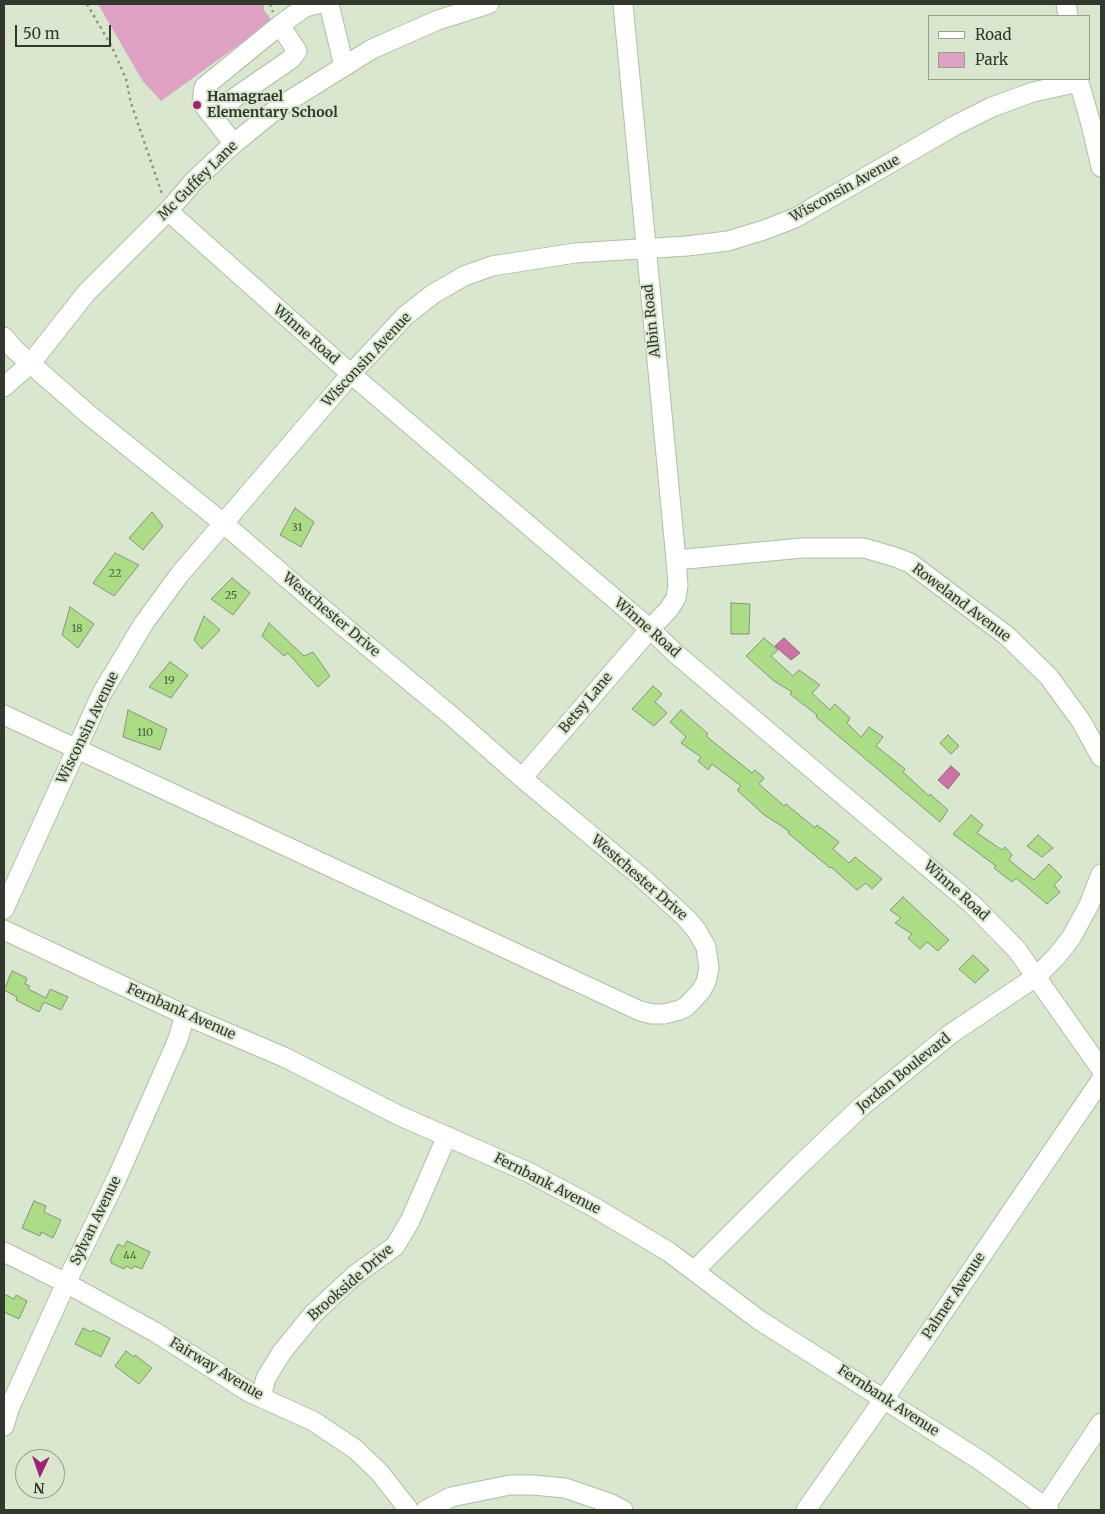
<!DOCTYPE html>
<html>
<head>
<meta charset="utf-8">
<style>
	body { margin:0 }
	#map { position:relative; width:1105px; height:1514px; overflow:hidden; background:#d8e7cd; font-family:Merriweather,serif }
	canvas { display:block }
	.frame { position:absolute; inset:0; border:5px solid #32382e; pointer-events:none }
	.legend { position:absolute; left:928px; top:15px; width:162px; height:65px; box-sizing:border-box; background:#d8e7cd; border:1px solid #96a18d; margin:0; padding:6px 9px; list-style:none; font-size:15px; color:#32382e }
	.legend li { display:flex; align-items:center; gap:10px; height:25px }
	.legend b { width:25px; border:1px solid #96a18d }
	.north { position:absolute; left:15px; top:1449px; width:50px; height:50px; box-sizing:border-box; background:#d8e7cd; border:1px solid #96a18d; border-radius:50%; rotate:183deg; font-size:14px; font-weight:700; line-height:20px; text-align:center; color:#32382e }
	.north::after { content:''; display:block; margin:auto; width:18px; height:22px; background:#9f2276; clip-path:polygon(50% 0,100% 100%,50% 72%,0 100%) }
	.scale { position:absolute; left:15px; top:25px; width:96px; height:22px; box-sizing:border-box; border:2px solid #32382e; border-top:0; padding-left:6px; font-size:15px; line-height:18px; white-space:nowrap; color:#32382e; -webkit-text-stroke:4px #d8e7cd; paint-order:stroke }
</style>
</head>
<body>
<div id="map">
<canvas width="1105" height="1514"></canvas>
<div class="frame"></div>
<ul class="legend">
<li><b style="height:6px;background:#fff"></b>Road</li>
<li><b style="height:14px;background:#dfa2c4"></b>Park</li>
</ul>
<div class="north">N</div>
<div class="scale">50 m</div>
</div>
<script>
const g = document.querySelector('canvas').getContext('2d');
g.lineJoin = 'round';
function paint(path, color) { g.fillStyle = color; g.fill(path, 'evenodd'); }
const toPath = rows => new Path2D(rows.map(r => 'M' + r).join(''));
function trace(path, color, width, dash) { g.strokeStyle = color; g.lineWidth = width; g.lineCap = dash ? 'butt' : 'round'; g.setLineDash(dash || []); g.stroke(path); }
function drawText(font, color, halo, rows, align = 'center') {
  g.font = font + ' Merriweather,serif'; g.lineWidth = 4; g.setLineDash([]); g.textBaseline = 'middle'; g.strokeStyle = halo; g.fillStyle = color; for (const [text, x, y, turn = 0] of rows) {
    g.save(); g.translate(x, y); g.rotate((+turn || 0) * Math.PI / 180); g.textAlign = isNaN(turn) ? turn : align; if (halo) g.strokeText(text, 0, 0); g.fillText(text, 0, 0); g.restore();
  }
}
paint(toPath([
	[98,4,264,4,264,10,272,21,161,101,142,80]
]), '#dfa2c4');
const water = toPath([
	[784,638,800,653,791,660,775,646,784,638],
	[951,766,960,774,948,789,938,780,951,766]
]);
paint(water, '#ca74a6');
trace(water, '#9c6282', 1);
const building = toPath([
	[295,508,314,522,301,547,280,535,295,508],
	[152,512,163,526,143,550,129,538,152,512],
	[115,553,139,565,114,596,93,583,115,553],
	[232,578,250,593,233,615,211,599,232,578],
	[731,603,750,604,749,634,731,634,731,603],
	[70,607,94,624,78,648,62,635,70,607],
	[204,616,220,630,202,649,194,640,204,616],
	[269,623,304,656,313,652,330,676,318,687,288,653,284,656,262,636,269,623],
	[764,638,778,650,771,656,793,676,799,670,820,685,812,693,830,710,835,704,850,718,847,723,861,737,869,727,883,737,876,746,905,769,903,772,929,796,930,794,948,810,940,822,816,717,817,715,790,694,792,692,774,681,746,656,764,638],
	[170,662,188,675,171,698,149,687,170,662],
	[653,686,662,694,655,702,667,713,654,726,632,709,653,686],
	[128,710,167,729,160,750,123,737,128,710],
	[681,710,708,734,706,736,752,773,755,770,764,778,759,784,784,806,786,804,815,828,817,825,839,842,833,849,849,863,855,857,882,879,872,889,866,883,857,890,831,867,830,868,788,833,789,831,763,814,737,790,741,786,712,764,708,770,698,761,701,757,681,743,686,737,670,722,681,710],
	[948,735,959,746,951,754,940,743,948,735],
	[971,815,983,825,977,833,1002,850,1005,847,1012,855,1009,860,1034,880,1049,864,1062,877,1054,885,1060,892,1047,904,1016,878,1012,882,994,868,996,866,953,834,971,815],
	[1038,835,1053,848,1042,857,1027,846,1038,835],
	[903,897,949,940,938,951,927,942,920,949,908,938,912,934,895,923,901,918,890,910,903,897],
	[973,955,989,970,975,983,959,969,973,955],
	[12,971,27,978,25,984,30,986,28,989,46,998,50,989,68,997,61,1010,44,1002,39,1012,16,1000,17,997,4,990,12,971],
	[34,1201,46,1206,44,1212,61,1220,53,1238,41,1232,40,1236,22,1228,34,1201],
	[127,1241,150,1252,142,1269,134,1266,132,1269,126,1266,124,1269,111,1263,112,1261,110,1260,118,1244,124,1247,127,1241],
	[4,1294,14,1299,16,1295,27,1301,19,1319,4,1312,4,1294],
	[83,1328,91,1332,93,1330,110,1338,101,1357,75,1344,83,1328],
	[126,1351,134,1357,135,1355,152,1368,139,1384,115,1366,126,1351]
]);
paint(building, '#acdc86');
trace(building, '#86947c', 1);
const minor = toPath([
	[329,4,344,66],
	[1066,4,1068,16],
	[1078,79,1091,124,1101,167],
	[211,114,291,59,297,51,280,25],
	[234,144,202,103,204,87,280,25,305,7,317,4],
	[168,211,351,374,650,629,675,653,973,905,1017,950,1101,1069],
	[4,337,15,350,88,414,223,523,330,615,454,718,522,778,640,876,686,918,697,931,706,947,709,968,706,982,701,991,687,1006,680,1010,664,1014,652,1014,640,1011,4,715],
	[4,387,31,363,87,292,168,211,194,181,231,146,279,107,372,49,438,20,489,4],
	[676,560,802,548,864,548,895,557,910,563,1007,636,1049,677,1081,721,1101,757],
	[522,778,650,629,669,609,676,598,678,585,676,560,623,4],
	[4,909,102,693,144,623,180,574,351,374,405,316,433,294,464,276,492,266,575,253,687,246,728,241,764,230,795,218,956,125,992,107,1033,92,1079,82],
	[4,930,185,1015,284,1057,400,1116,528,1172,592,1206,669,1252,759,1320,981,1461,1049,1510],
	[4,1252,66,1283,155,1332,249,1392,313,1421,355,1449,380,1473,409,1510],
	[695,1270,800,1165,862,1106,952,1033,1037,976,1056,957,1071,938,1089,905,1101,874],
	[261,1397,266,1378,282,1352,313,1314,355,1275,395,1246,410,1221,447,1136],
	[4,1426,9,1409,66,1283,117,1178,178,1039,185,1015],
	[1045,1507,1101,1423],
	[426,1510,451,1497,510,1485,533,1485,565,1488,609,1503,623,1510],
	[806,1510,884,1399,1101,1080]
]);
trace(minor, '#b1bfa6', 21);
trace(toPath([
	[87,4,112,47,126,79,131,103,162,194],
	[270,4,273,12]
]), '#899481', 2.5, [2.5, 4]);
trace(minor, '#fff', 19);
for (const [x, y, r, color] of [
	[197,105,5,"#9f2276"]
]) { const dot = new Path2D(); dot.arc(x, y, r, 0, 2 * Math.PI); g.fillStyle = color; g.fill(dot); trace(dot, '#d8e7cd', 2); }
drawText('11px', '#506144', null, [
	["31",297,528],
	["22",115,574],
	["25",231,596],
	["18",77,629],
	["19",169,681],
	["110",145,733],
	["44",130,1256]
]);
drawText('bold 14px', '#32382e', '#d8e7cd', [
	["Hamagrael",207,97],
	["Elementary School",207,113]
], 'left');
drawText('14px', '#32382e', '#d8e7cd', [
	["Mc Guffey Lane",198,181,-45],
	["Wisconsin Avenue",845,189,-29],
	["Albin Road",652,321,-96],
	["Winne Road",306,335,41],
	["Wisconsin Avenue",367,360,-47],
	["Roweland Avenue",961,603,37],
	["Westchester Drive",331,615,40],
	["Winne Road",647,628,41],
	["Betsy Lane",586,703,-50],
	["Wisconsin Avenue",88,728,-64],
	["Westchester Drive",639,878,41],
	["Winne Road",956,891,42],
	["Fernbank Avenue",181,1012,24],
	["Jordan Boulevard",904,1073,-39],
	["Fernbank Avenue",547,1184,27],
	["Sylvan Avenue",96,1221,-64],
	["Brookside Drive",351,1283,-41],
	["Palmer Avenue",954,1296,-56],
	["Fairway Avenue",216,1369,31],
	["Fernbank Avenue",888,1401,33]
]);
</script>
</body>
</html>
